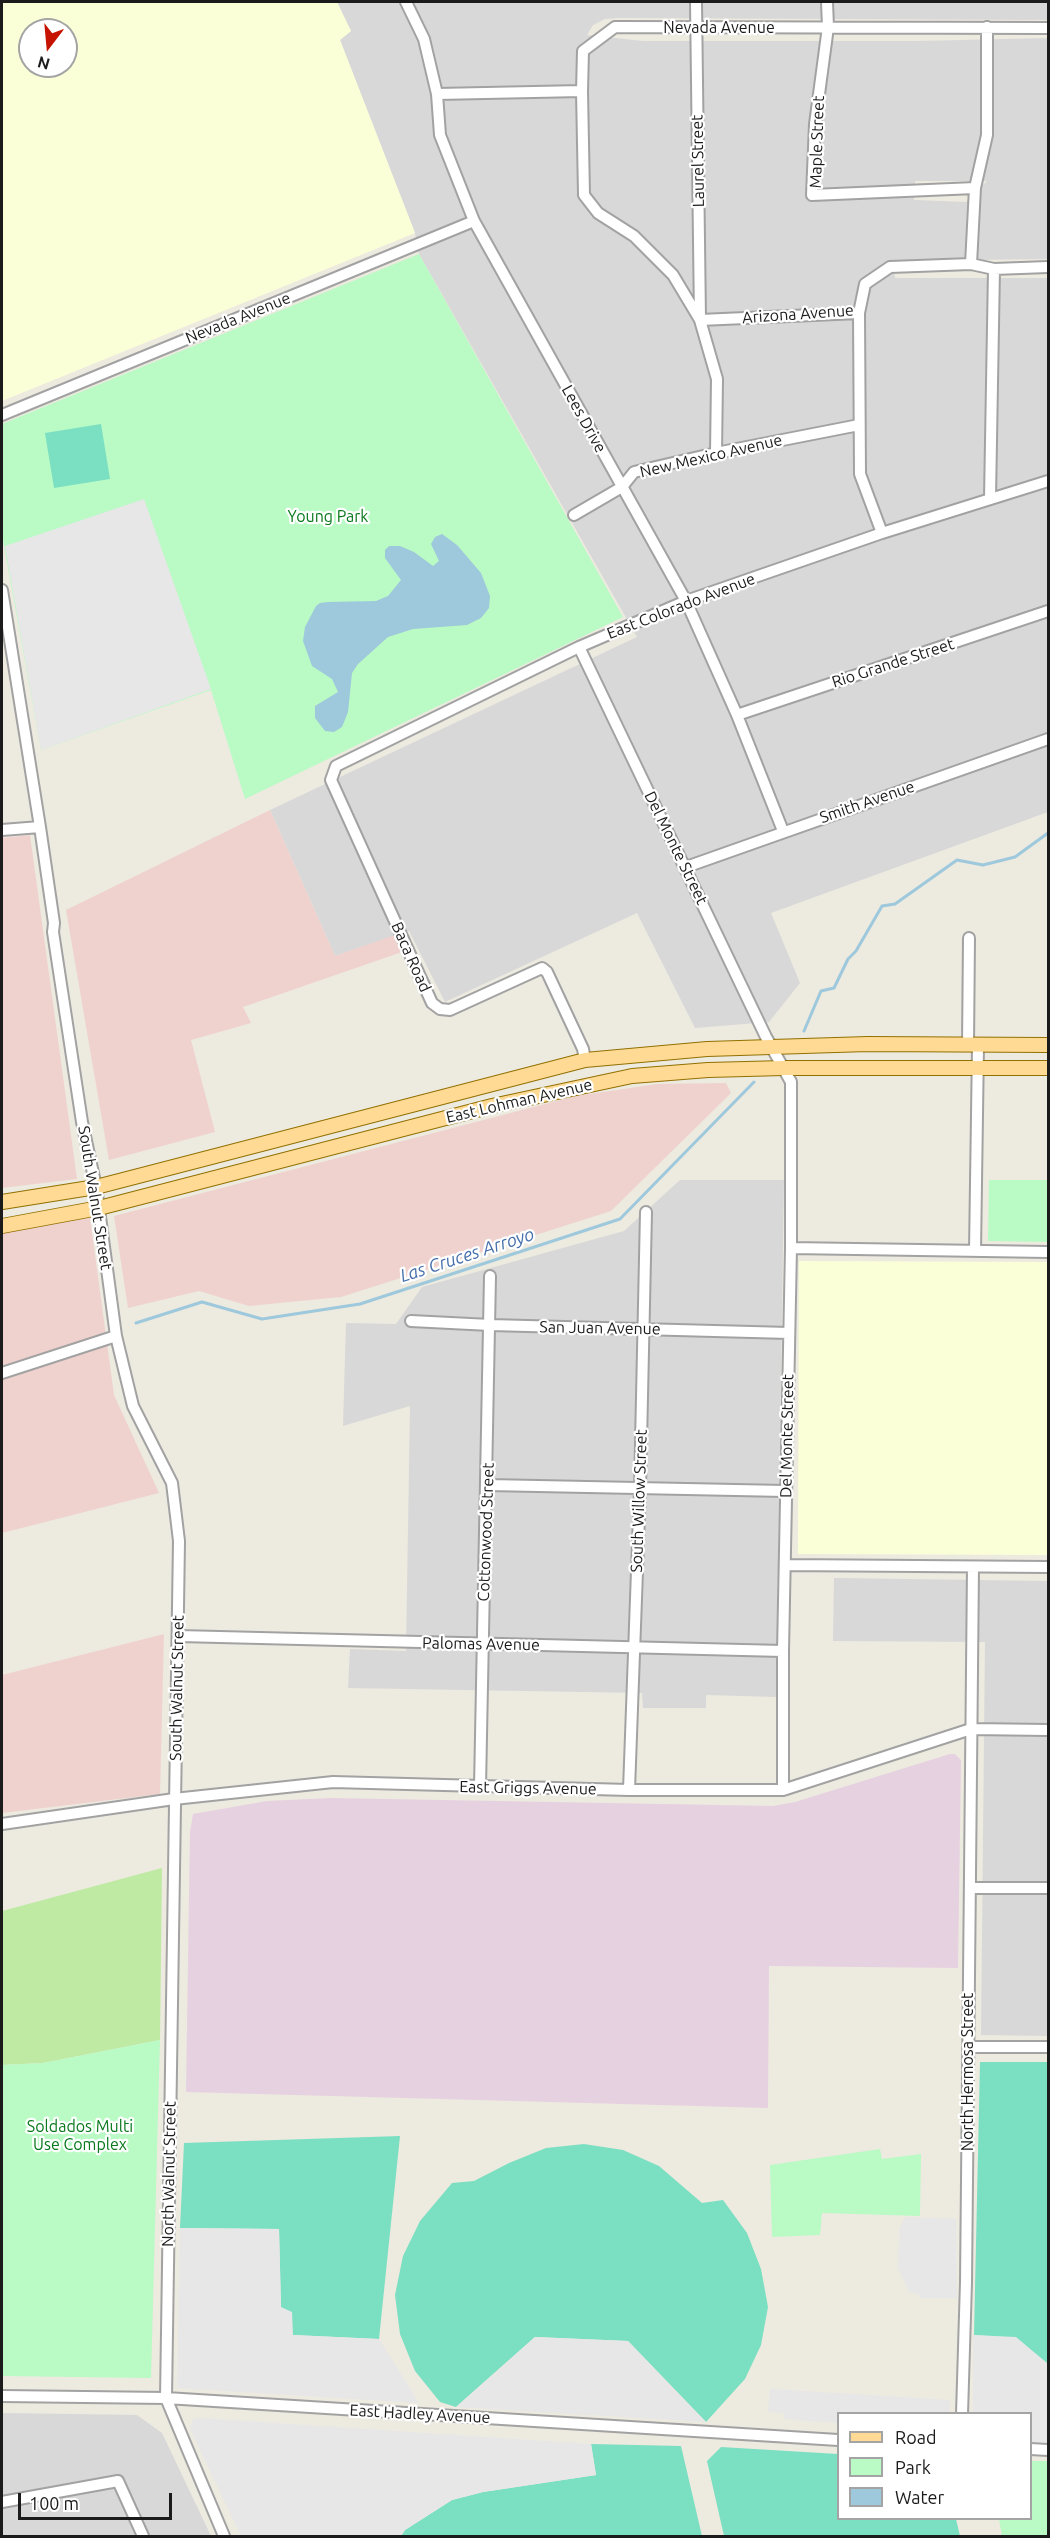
<!DOCTYPE html>
<html>
<head>
<meta charset="utf-8">
<style>
	body { margin:0 }
	#map { position:relative; width:1050px; height:2538px; overflow:hidden; background:#edeae0; font-family:Ubuntu,sans-serif }
	canvas { display:block }
	.frame { position:absolute; inset:0; border:3px solid #1b1b1b; pointer-events:none }
	.legend { position:absolute; left:837px; top:2412px; width:195px; height:108px; box-sizing:border-box; background:#fff; border:2px solid #a4a4a4; margin:0; padding:8px 10px; list-style:none; font-size:18px; color:#1b1b1b }
	.legend li { display:flex; align-items:center; gap:12px; height:30px }
	.legend b { width:30px; border:2px solid #a4a4a4 }
	.north { position:absolute; left:18px; top:18px; width:60px; height:60px; box-sizing:border-box; background:#fff; border:2px solid #a4a4a4; border-radius:50%; rotate:196deg; font-size:16px; font-weight:700; line-height:24px; text-align:center; color:#1b1b1b }
	.north::after { content:''; display:block; margin:auto; width:21px; height:27px; background:#c61300; clip-path:polygon(50% 0,100% 100%,50% 72%,0 100%) }
	.scale { position:absolute; left:18px; top:2493px; width:154px; height:27px; box-sizing:border-box; border:3px solid #1b1b1b; border-top:0; padding-left:8px; font-size:18px; line-height:21px; white-space:nowrap; color:#1b1b1b; -webkit-text-stroke:4px #fff; paint-order:stroke }
</style>
</head>
<body>
<div id="map">
<canvas width="1050" height="2538"></canvas>
<div class="frame"></div>
<ul class="legend">
<li><b style="height:8px;background:#feda94"></b>Road</li>
<li><b style="height:16px;background:#bafac5"></b>Park</li>
<li><b style="height:16px;background:#9ec8dc"></b>Water</li>
</ul>
<div class="north">N</div>
<div class="scale">100 m</div>
</div>
<script>
const g = document.querySelector('canvas').getContext('2d');
g.lineJoin = 'round';
function paint(path, color) { g.fillStyle = color; g.fill(path, 'evenodd'); }
const toPath = rows => new Path2D(rows.map(r => 'M' + r).join(''));
function trace(path, color, width, dash) { g.strokeStyle = color; g.lineWidth = width; g.lineCap = dash ? 'butt' : 'round'; g.setLineDash(dash || []); g.stroke(path); }
function drawText(font, color, halo, rows, align = 'center') {
  g.font = font + ' Ubuntu,sans-serif'; g.lineWidth = 4.5; g.setLineDash([]); g.textBaseline = 'middle'; g.strokeStyle = halo; g.fillStyle = color; for (const [text, x, y, turn = 0] of rows) {
    g.save(); g.translate(x, y); g.rotate((+turn || 0) * Math.PI / 180); g.textAlign = isNaN(turn) ? turn : align; if (halo) g.strokeText(text, 0, 0); g.fillText(text, 0, 0); g.restore();
  }
}
paint(toPath([
	[337,2,1048,2,1048,20,619,18,605,19,593,25,587,35,643,41,918,41,1048,38,1048,259,893,261,895,278,1048,278,1048,812,771,913,800,983,769,1022,695,1028,637,913,445,1002,409,931,335,956,270,810,637,637,419,254,415,233,340,40,351,31],
	[987,181,966,202,914,200,915,181],
	[680,1180,784,1180,776,1697,706,1695,706,1708,643,1708,642,1693,348,1688,350,1649,406,1651,410,1406,343,1426,346,1323,396,1324,422,1287,624,1231],
	[834,1578,1048,1581,1048,2036,981,2035,985,1642,833,1641],
	[2,2413,137,2415,162,2433,211,2536,2,2536]
]), '#d9d8d8');
paint(toPath([
	[270,810,335,956,395,935,402,952,243,1007,251,1023,191,1040,215,1132,109,1160,66,910],
	[30,835,77,1179,2,1188,2,838],
	[726,1083,731,1093,611,1211,341,1297,249,1306,199,1291,128,1308,114,1216,576,1096,657,1084],
	[90,1218,114,1395,159,1493,2,1533,2,1230],
	[164,1634,160,1794,2,1813,2,1675]
]), '#efd2ce');
paint(toPath([
	[950,1754,955,1754,961,1760,958,1968,769,1966,768,2108,186,2092,190,1832,193,1814,267,1801,331,1798,773,1806,795,1802]
]), '#e6d1e0');
paint(toPath([
	[2,2,337,2,351,31,340,40,415,233,2,401],
	[30,30,66,30,66,66,30,66],
	[799,1261,1048,1262,1048,1555,798,1554]
]), '#fbffd7');
paint(toPath([
	[162,1868,160,2040,43,2063,2,2065,2,1911]
]), '#bfeaa3');
paint(toPath([
	[419,254,623,617,245,799,211,690,41,750,2,534,2,424],
	[989,1180,1048,1180,1048,1242,988,1241],
	[160,2040,151,2378,2,2376,2,2065,43,2063],
	[880,2149,882,2159,921,2154,920,2216,822,2213,820,2235,772,2237,770,2165],
	[1031,2461,1048,2461,1048,2536,1002,2536,999,2519,1030,2518]
]), '#bafac5');
paint(toPath([
	[101,424,110,479,54,488,45,433],
	[980,2062,1048,2062,1048,2364,1016,2338,974,2335],
	[400,2136,379,2339,293,2335,281,2308,279,2229,180,2228,184,2143],
	[584,2144,623,2150,659,2166,702,2203,723,2200,747,2233,761,2269,768,2307,761,2345,745,2379,706,2422,628,2341,535,2337,456,2407,440,2402,415,2371,400,2334,395,2295,403,2256,420,2221,452,2183,474,2181,509,2163,546,2148],
	[591,2444,681,2446,702,2536,401,2536,405,2530,452,2500,483,2492,596,2475],
	[721,2447,838,2454,838,2518,956,2519,960,2536,724,2536,707,2461]
]), '#7bdfc2');
paint(toPath([
	[144,499,211,689,41,750,5,546],
	[608,627,610,629,334,762,334,760],
	[905,2217,956,2219,957,2298,920,2298,919,2294,909,2292,898,2268,900,2228],
	[180,2228,279,2229,281,2307,292,2312,293,2335,379,2339,419,2403,177,2388],
	[973,2335,1016,2337,1048,2364,1048,2443,1031,2442,1030,2414,973,2413],
	[535,2337,628,2341,706,2422,456,2407],
	[770,2389,950,2400,949,2413,838,2414,838,2423,783,2419,784,2413,768,2412],
	[200,2418,591,2444,596,2475,483,2492,452,2500,405,2530,401,2536,241,2536,190,2429,193,2419]
]), '#e7e7e7');
paint(toPath([
	[442,534,457,545,481,573,490,596,489,608,481,618,467,625,413,629,388,637,358,664,352,673,348,712,342,727,334,732,325,731,315,718,315,706,338,692,332,679,312,666,303,641,305,627,316,606,320,603,328,602,376,601,388,596,401,580,385,558,385,550,389,546,400,546,414,552,433,566,439,561,431,544,435,537]
]), '#9ec8dc');
trace(toPath([
	[804,1031,821,991,834,988,848,959,856,951,882,906,895,904,957,860,983,865,1015,857,1048,833],
	[136,1323,202,1302,262,1319,360,1304,620,1219,754,1082]
]), '#9ec8dc', 3);
const minor = toPath([
	[406,2,424,39,437,94,440,135,474,221,686,601,737,715,783,831],
	[696,2,700,320,859,313,865,284,890,267,971,264,994,269,1048,267],
	[827,2,828,27,815,124,812,195,975,188],
	[437,94,582,91],
	[971,264,975,188,987,135,987,27],
	[859,313,860,474,882,533],
	[2,415,474,221],
	[716,453,717,379,700,320,673,275,634,236,598,213,584,195,582,91,583,51,615,27,1048,28],
	[990,498,994,269],
	[574,515,622,487,634,472,716,453,859,425],
	[2,590,40,827,54,923,53,932,82,1122,96,1187,116,1336,133,1406,172,1483,179,1541,166,2398,224,2536],
	[579,647,766,1037,791,1082,791,1248,783,1651,783,1790],
	[737,715,1048,611],
	[2,830,40,827],
	[686,867,1048,739],
	[968,1045,969,938],
	[585,1060,583,1049,547,972,542,968,450,1010,440,1009,432,1003,331,780,336,766,579,647,686,601,882,533,1048,481],
	[791,1248,1048,1252],
	[975,1251,978,1046],
	[411,1321,490,1325,789,1333],
	[2,1373,116,1336],
	[488,1485,785,1491],
	[785,1565,1048,1567],
	[179,1636,783,1651],
	[480,1787,490,1276],
	[629,1790,640,1489,646,1212],
	[2,1824,174,1799,333,1782,629,1790,783,1790,971,1729,1048,1730],
	[970,1888,1048,1888],
	[969,2047,1048,2047],
	[2,2396,166,2398,838,2440],
	[962,2414,966,2282,973,1567],
	[1030,2449,1048,2450],
	[2,2502,118,2481,143,2536]
]);
const major = toPath([
	[2,1202,96,1187,585,1060,707,1049,868,1044,1048,1045],
	[2,1226,99,1208,492,1106,632,1076,708,1070,784,1068,1048,1068]
]);
trace(minor, '#a2a2a2', 14);
trace(major, '#927000', 16);
trace(minor, '#fff', 10);
trace(major, '#feda94', 14);
drawText('16px', '#1b1b1b', '#fff', [
	["Nevada Avenue",719,28],
	["Maple Street",817,142,-88],
	["Laurel Street",698,161,-91],
	["Arizona Avenue",798,314,-4],
	["Nevada Avenue",238,318,-22],
	["Lees Drive",584,419,61],
	["New Mexico Avenue",711,456,-13],
	["East Colorado Avenue",681,606,-21],
	["Rio Grande Street",893,663,-18],
	["Smith Avenue",867,802,-19],
	["Del Monte Street",676,848,64],
	["Baca Road",411,957,66],
	["East Lohman Avenue",519,1101,-13],
	["South Walnut Street",95,1198,81],
	["San Juan Avenue",600,1328,1],
	["Del Monte Street",787,1436,-89],
	["South Willow Street",639,1501,-88],
	["Cottonwood Street",486,1532,-88],
	["Palomas Avenue",481,1644,1],
	["South Walnut Street",177,1688,-89],
	["East Griggs Avenue",528,1788,1],
	["North Hermosa Street",968,2072,-90],
	["North Walnut Street",169,2174,-89],
	["East Hadley Avenue",420,2414,3]
]);
drawText('16px', '#09791d', '#fff', [
	["Young Park",328,517],
	["Soldados Multi",80,2127],
	["Use Complex",80,2145]
]);
drawText('italic 18px', '#466fab', '#fff', [
	["Las Cruces Arroyo",467,1255,-18]
]);
</script>
</body>
</html>
